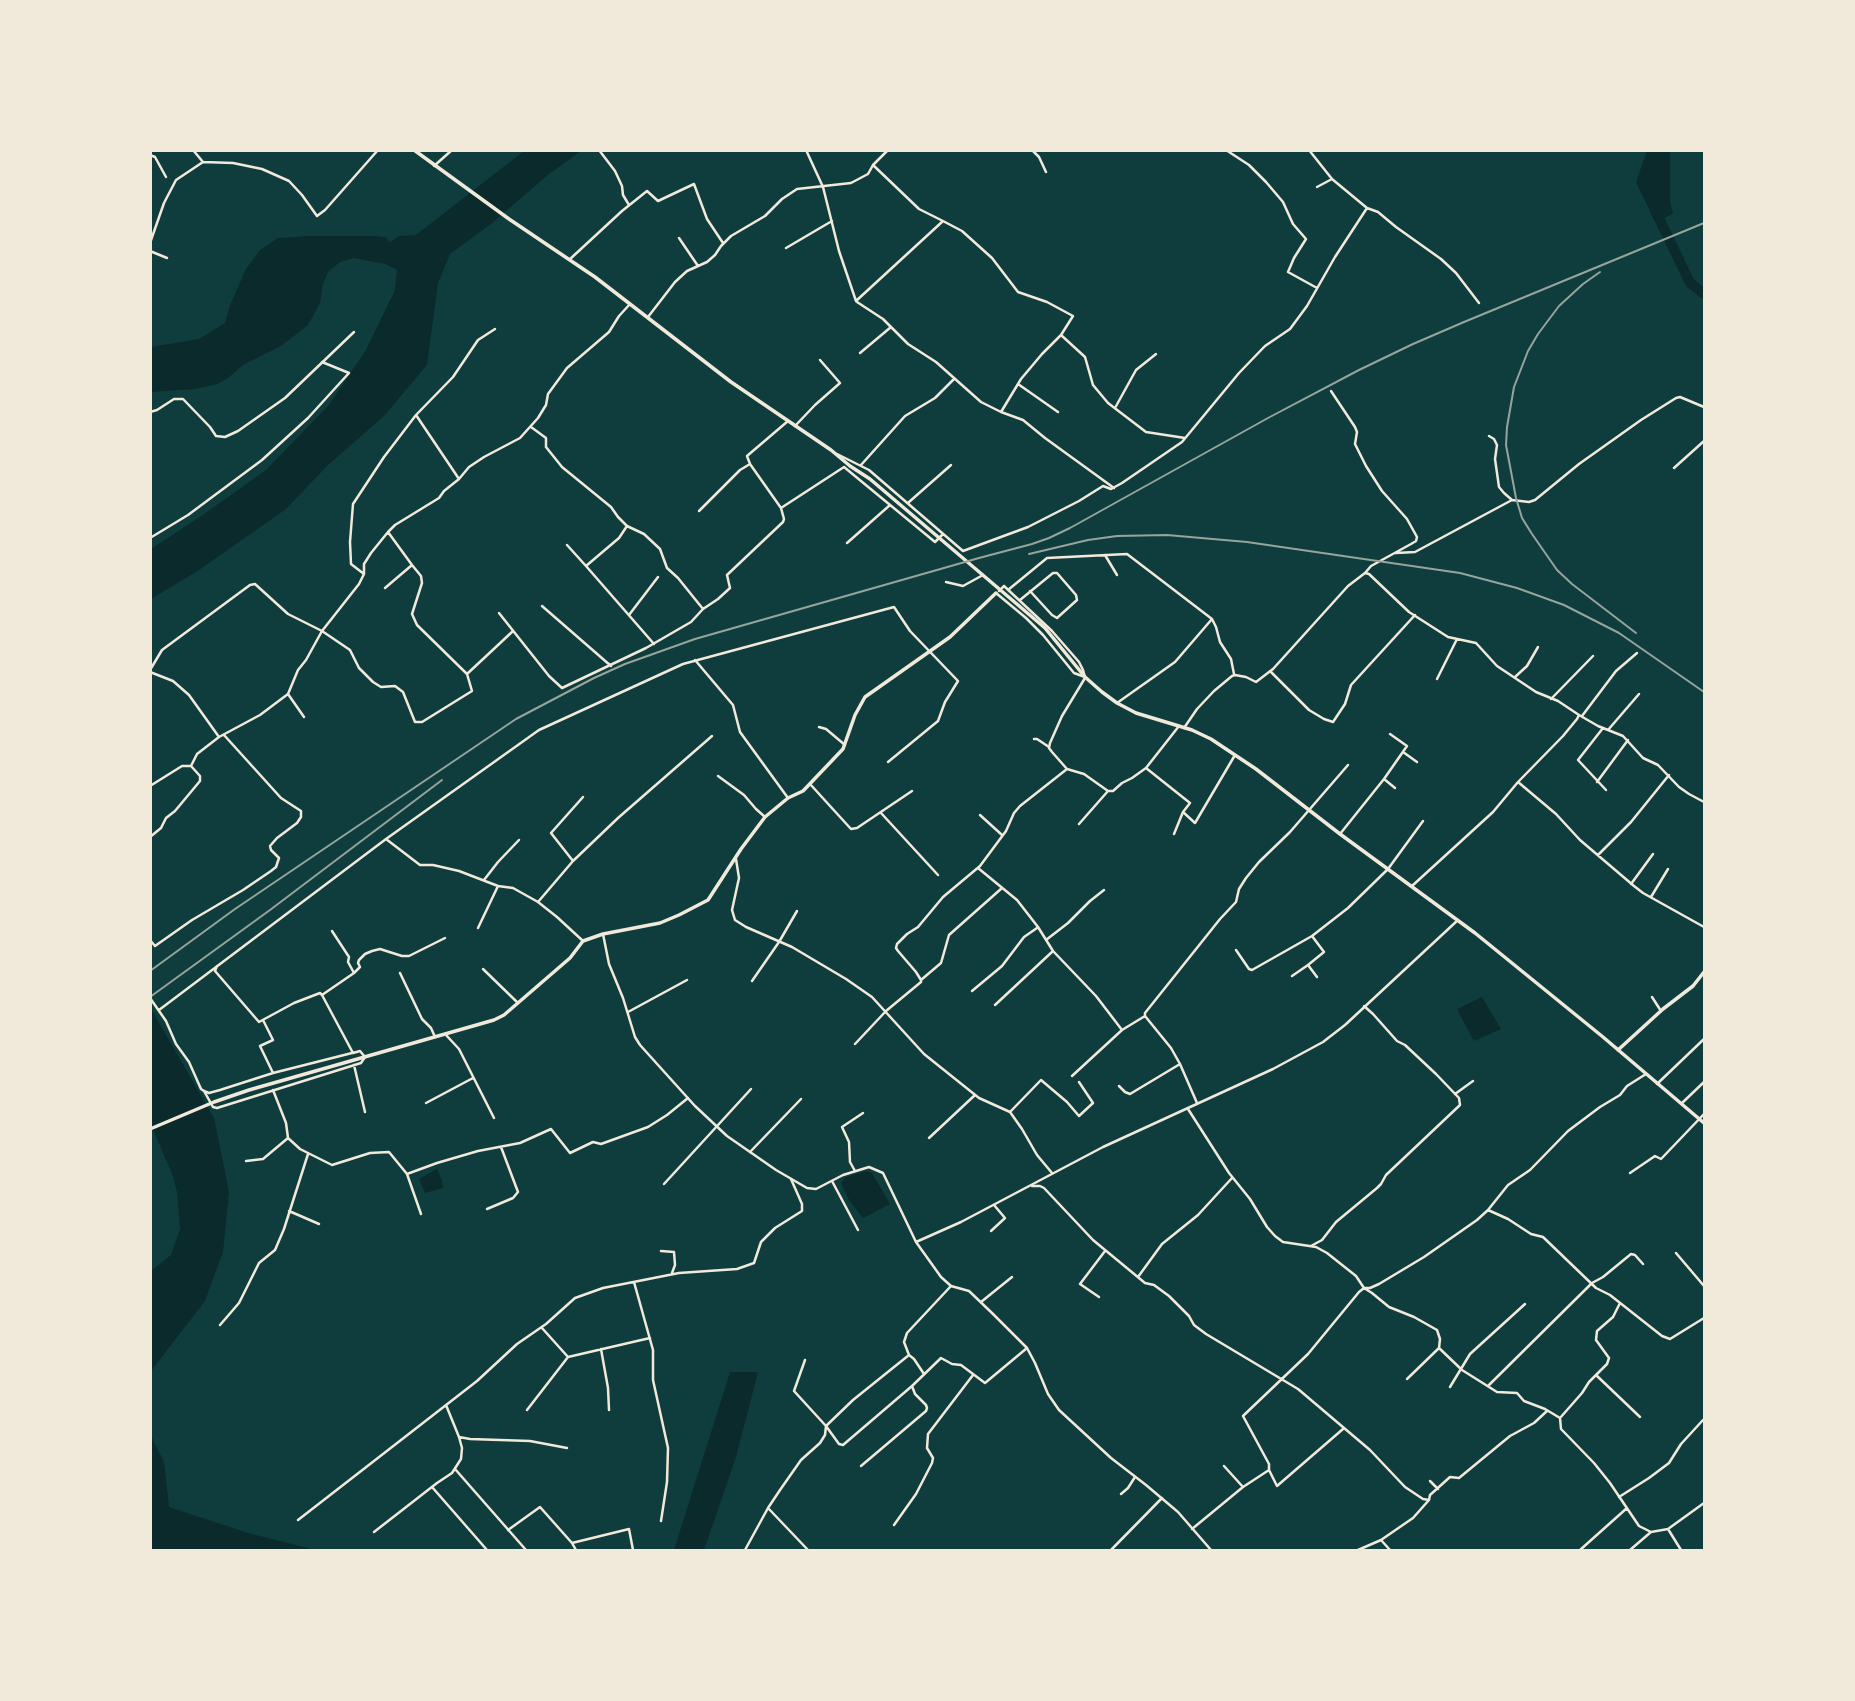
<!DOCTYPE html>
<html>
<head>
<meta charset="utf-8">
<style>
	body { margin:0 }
	#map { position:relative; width:1855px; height:1701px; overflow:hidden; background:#0f3d3e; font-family:Overpass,sans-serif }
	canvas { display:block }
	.frame { position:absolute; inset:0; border:152px solid #f1e9da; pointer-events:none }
</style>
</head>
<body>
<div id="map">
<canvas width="1855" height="1701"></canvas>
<div class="frame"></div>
</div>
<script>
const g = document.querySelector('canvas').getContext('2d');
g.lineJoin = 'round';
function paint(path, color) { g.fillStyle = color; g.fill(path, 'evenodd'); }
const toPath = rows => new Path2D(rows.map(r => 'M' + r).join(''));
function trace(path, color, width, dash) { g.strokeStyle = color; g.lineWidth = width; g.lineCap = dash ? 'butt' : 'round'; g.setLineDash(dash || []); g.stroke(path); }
paint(toPath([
	[524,151,581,151,549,174,491,224,450,254,438,283,427,365,384,416,327,466,286,509,199,570,151,599,151,549,200,517,266,470,328,406,366,350,395,290,397,270,385,264,354,258,340,262,328,272,323,284,320,303,308,325,281,346,243,365,228,378,217,384,195,389,151,392,151,347,199,339,225,323,230,305,246,269,260,250,278,238,308,236,373,236,385,237,390,242,399,236,416,235],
	[1647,151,1670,151,1670,201,1673,214,1655,222,1636,182],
	[1482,997,1501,1029,1474,1041,1457,1009],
	[150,1007,214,1118,229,1192,223,1252,205,1301,151,1371,151,1271,171,1255,180,1229,177,1192,173,1176,151,1125],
	[437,1169,442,1181,443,1188,425,1193,419,1179],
	[866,1171,872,1173,890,1204,863,1218,849,1200,841,1183,846,1177],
	[730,1372,758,1372,736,1457,704,1550,674,1550],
	[150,1434,164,1462,169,1507,248,1533,316,1550,151,1550]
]), '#0a2a2b');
trace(toPath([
	[1654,208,1690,283,1704,294]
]), '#0a2a2b', 10);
trace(toPath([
	[193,150,203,162,233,163,262,169,289,181,302,195,317,216,325,210,378,150],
	[599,150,615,171,622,186,623,195,629,205],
	[806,150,823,187,839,251,856,301,943,221,962,231,992,258,1018,292,1047,302,1073,316,1061,335,1085,357,1093,385,1108,403,1146,432,1185,438],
	[1032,150,1039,157,1046,172],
	[1226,150,1249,165,1266,182,1283,202,1293,224,1306,239,1294,258,1288,272,1317,288],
	[150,155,155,157,166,177],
	[873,165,919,209,943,221],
	[434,166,452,150],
	[1317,187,1332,179],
	[1367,208,1378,212,1396,227,1441,259,1456,273,1479,303],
	[679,238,698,266],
	[150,243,164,203,176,180,203,162],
	[786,248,832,221],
	[150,251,167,258],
	[569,260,622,211,647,191,658,201,694,184,707,219,723,243],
	[857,302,883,319,908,344,936,362,981,402,1001,412,1021,379,1042,354,1061,335],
	[648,317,675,282,687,271,707,262,715,255,721,246,731,236,765,216,782,199,797,189,851,183,868,174,873,165,888,150],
	[860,353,891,327],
	[1018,384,1058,412],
	[1331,391,1355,427,1357,432,1355,444,1366,466,1382,491,1407,519,1417,537,1416,541,1411,544,1371,566,1365,573],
	[1115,408,1136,370,1156,354],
	[150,412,157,410,174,399,183,399,210,427,216,436,225,437,238,431,285,398,354,332],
	[1001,412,1023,420,1045,438,1114,488],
	[416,415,459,479],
	[795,426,815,405,840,383,820,360],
	[531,427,546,438,546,447,562,467,611,507,618,517,627,526,644,534,660,549,667,568,678,578,703,609],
	[1489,436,1494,439,1497,445,1495,459,1499,487,1504,493,1512,500,1529,502,1535,500,1579,464,1641,420,1676,398,1680,397,1704,407],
	[837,454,869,470,963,551,1028,527,1079,501,1103,486,1111,489,1122,483,1182,442,1239,373,1265,346,1290,329,1307,306,1335,257,1367,208,1332,179,1309,150],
	[861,465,905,416,935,398,954,379],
	[1674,468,1704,441],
	[909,502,951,465],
	[781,508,844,467,935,542,943,534],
	[699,511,740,470,750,464],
	[627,526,619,538,586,566,654,644],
	[150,538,188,515,262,460,308,418,349,373,322,362],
	[847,543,890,505],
	[567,545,586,566],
	[1396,553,1415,552,1512,500],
	[1105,555,1117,575],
	[364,574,351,564,350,542,353,504,384,457,416,415,453,377,478,340,495,329],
	[946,582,963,586,983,575],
	[385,588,412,565,388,532],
	[1008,590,1047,558,1127,554,1212,619,1175,662,1117,703],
	[996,593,1026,618,1043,635,1074,673,1085,677,1083,670,1079,662,1052,631,1004,586],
	[1020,600,1053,573,1057,573,1076,595,1077,600,1057,618,1052,615,1030,591],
	[542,606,611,666],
	[499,613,549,676,562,688,646,648,691,622,703,609,718,599,730,588,727,575,783,522,784,519,781,508,750,464,747,456,788,421],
	[629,615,658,577],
	[1212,619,1216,627,1220,642,1231,659,1234,674],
	[695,660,733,705,740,732,788,798],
	[150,670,162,650,250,585,255,584,288,614,322,631,350,650,359,668,373,682,381,687,395,686,403,692,415,722,422,722,472,691,467,674,417,625,412,614,422,583,421,576,412,565],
	[1270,671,1309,710,1324,719,1333,722,1345,704,1351,685,1415,615],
	[150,672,173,681,189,695,219,737],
	[467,674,513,631],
	[1515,677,1527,666,1538,647],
	[1437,679,1457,639],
	[288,694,304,717],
	[1551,699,1593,656],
	[1579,715,1598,726,1623,736,1643,758,1658,765,1679,787,1689,794,1704,802],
	[1582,716,1616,671,1637,653],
	[819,727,826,729,845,745],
	[1184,728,1197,709,1214,691,1232,676,1235,675,1246,677,1256,682,1273,669,1348,586,1365,573,1369,574,1409,612,1448,637,1476,643,1497,666,1536,692,1558,701,1579,715,1577,719,1563,736,1518,782,1493,812,1412,886],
	[1603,728,1578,760,1606,790],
	[1608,730,1639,694],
	[1034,739,1037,739,1049,747],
	[1403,752,1417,762],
	[1146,768,1190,803,1183,812,1195,823,1235,755],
	[1067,769,1084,774,1108,791,1113,791,1122,783,1132,778,1146,768,1179,726],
	[718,776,744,795,756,809,765,817],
	[1384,779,1395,788],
	[1518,782,1556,814,1580,840,1634,886,1643,893,1704,927],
	[1597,782,1628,740],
	[810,784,851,829,857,828,912,791],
	[150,786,182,766,191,766],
	[881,813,938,875],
	[980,815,1002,835],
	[1079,824,1108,791],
	[1174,834,1183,812],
	[1340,834,1384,779,1407,746,1390,734],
	[150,837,161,828,166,818,175,811,200,781,200,776,191,766,197,754,219,737,260,715,288,694,298,670,306,660,322,631,359,584,364,574,364,564,371,553,388,532,395,525,439,498,444,491,459,479,469,467,484,457,520,438,538,418,546,405,548,394,567,368,609,332,619,316,630,304],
	[386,839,420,865,433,865,459,871,498,886,513,888,538,902,557,917,583,941],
	[1598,855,1631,822,1669,775],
	[736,859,739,878,732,910,735,920,746,927,792,947,846,979,872,997,924,1054,979,1098,1010,1112,1022,1129,1037,1155,1052,1173],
	[573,861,551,833,583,797],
	[978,868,1017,900,1038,927,1053,951,1096,996,1122,1030,1145,1016],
	[484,880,498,862,519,840],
	[1631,884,1653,854],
	[1651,897,1668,869],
	[538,902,573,861,618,818,712,736],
	[478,928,498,886],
	[150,940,155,946,192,920,243,890,271,871,276,867,279,858,271,850,270,846,277,838,297,823,301,817,301,811,281,798,224,735],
	[1046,940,1068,923,1090,901,1104,890],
	[1236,950,1249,969,1252,970,1312,936],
	[217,966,215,971,259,1022,294,1003,320,993,322,995],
	[483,969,518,1003],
	[354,973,360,967,358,963,359,960,365,954,372,951,380,949,402,956,409,956,445,938],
	[400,973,422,1019,431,1028,435,1037],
	[1292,976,1308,965],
	[1317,977,1308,965,1324,952,1312,936,1348,908,1388,869,1423,821],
	[921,980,941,963,949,935,1002,888],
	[752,981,779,942,797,911],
	[972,991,1002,966,1024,937,1037,928],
	[1652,997,1661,1011],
	[150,998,166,1021,176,1044,189,1062,201,1089,204,1091,209,1093,220,1090,273,1073,352,1053],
	[995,1005,1053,951],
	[159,1010,386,839,539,730,683,664,894,607,910,631,958,681,945,702,938,721,888,762],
	[628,1012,687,980],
	[263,1020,273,1040,260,1046,273,1073],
	[446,1035,459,1049,494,1118],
	[855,1044,886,1011,921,982,921,980,916,972,898,951,896,948,897,944,907,934,918,927,943,897,980,866,1006,831,1014,813,1020,806,1067,769,1052,752,1049,748,1050,743,1062,716,1085,678],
	[354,1065,365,1112],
	[1072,1076,1122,1030],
	[1657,1084,1704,1039],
	[1119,1086,1125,1092,1130,1094,1180,1064],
	[273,1090,286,1123,288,1138,300,1149,332,1165,370,1153,389,1152,407,1174,437,1163,478,1151,520,1143,551,1129,570,1153,593,1142,601,1144,648,1127,667,1115,688,1098],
	[204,1091,213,1107,217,1108,361,1063,365,1057,360,1051,353,1053,322,995,354,973,348,962,349,957,332,931],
	[1455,1094,1473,1081],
	[426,1103,473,1078],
	[1197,1103,1180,1064,1171,1048,1145,1016,1145,1013,1220,919,1236,902,1239,889,1246,878,1259,862,1290,832,1348,765],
	[1681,1104,1704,1082],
	[1188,1109,1229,1173,1250,1199,1267,1227,1275,1236,1283,1242,1316,1247,1327,1253,1356,1276,1364,1288,1372,1293,1389,1307,1414,1317,1437,1330,1440,1339,1439,1348,1462,1370,1497,1392,1517,1393,1524,1401,1545,1409,1560,1418],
	[1010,1112,1041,1080,1067,1102,1079,1116,1093,1103,1079,1082],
	[929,1138,975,1095],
	[750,1152,801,1099],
	[246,1161,263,1159,288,1138],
	[855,1171,850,1162,849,1142,842,1127,863,1113],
	[1630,1173,1655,1156,1661,1159,1704,1114],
	[407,1174,421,1214],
	[832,1181,858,1230],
	[664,1184,751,1089],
	[1032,1186,1040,1186,1044,1188,1093,1240,1145,1283,1154,1285,1169,1296,1189,1316,1194,1325,1206,1334,1298,1389,1370,1450,1405,1487,1423,1499,1429,1500],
	[487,1209,513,1198,518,1192,501,1147],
	[1488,1210,1508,1219,1531,1234,1543,1237,1596,1288,1610,1295,1662,1336,1670,1339,1704,1318],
	[289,1211,319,1224],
	[991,1231,1005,1218,994,1205],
	[1311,1246,1322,1240,1336,1222,1377,1188,1381,1184,1386,1175,1460,1105,1459,1098,1436,1074,1405,1045,1397,1041,1373,1014,1364,1006],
	[661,1251,674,1252,675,1265,672,1273],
	[1676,1253,1704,1286],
	[1138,1277,1162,1244,1198,1215,1232,1178],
	[634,1282,653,1350,653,1380,668,1448,667,1482,661,1521],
	[1099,1297,1080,1284,1105,1251],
	[981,1302,1012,1277],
	[1620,1303,1613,1317,1597,1331,1596,1340,1609,1358,1607,1364,1589,1382,1582,1393,1560,1418,1561,1429,1594,1463,1610,1483,1639,1526,1651,1532,1668,1529,1681,1550],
	[220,1325,239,1303,259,1263,275,1250,284,1229,308,1154],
	[542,1328,568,1357],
	[601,1349,608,1388,609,1410],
	[909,1355,914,1359,924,1374],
	[805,1360,794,1391,826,1426,839,1444,843,1445,912,1386,941,1358,952,1364,961,1365,985,1383,1027,1348],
	[1596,1375,1640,1417],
	[1407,1379,1439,1348],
	[1489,1385,1592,1283,1603,1277,1631,1254,1635,1255,1643,1264],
	[1450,1387,1470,1354,1525,1304],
	[527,1410,568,1357,650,1338],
	[459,1437,470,1439,530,1441,567,1448],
	[861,1466,926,1411,927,1408,926,1405,915,1394,912,1386],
	[1224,1466,1243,1487,1269,1470,1269,1464,1243,1416,1308,1354,1359,1292,1364,1288,1370,1288,1379,1284,1424,1257,1477,1220,1488,1210,1508,1185,1530,1170,1568,1131,1600,1107,1620,1095,1627,1086,1646,1074],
	[455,1469,526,1550],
	[1269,1470,1277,1486,1343,1429],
	[1430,1481,1438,1489],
	[432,1487,487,1550],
	[1121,1494,1128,1488,1135,1477],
	[1619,1497,1649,1478,1669,1463,1681,1444,1703,1420],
	[768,1508,808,1550],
	[298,1520,477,1381,517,1344,546,1324,575,1298,603,1288,679,1273,737,1269,754,1263,761,1242,775,1228,802,1211,802,1204,791,1179],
	[894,1525,916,1494,932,1463,933,1458,927,1448,928,1434,973,1375],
	[1192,1529,1243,1487],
	[1668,1529,1704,1503],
	[508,1530,540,1507,572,1543,629,1529,633,1550],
	[374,1532,437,1483,452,1473,461,1459,462,1448,459,1437,446,1405],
	[1381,1540,1390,1550],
	[572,1543,576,1550],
	[745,1550,768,1508,780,1490,801,1460,820,1443,825,1435,826,1426,853,1400,909,1355,904,1342,907,1333,951,1286],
	[1111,1550,1162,1498],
	[1358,1550,1381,1540,1413,1518,1429,1500,1430,1495,1450,1477,1459,1478,1510,1436,1534,1423,1547,1411],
	[1580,1550,1627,1508],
	[1630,1550,1651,1532]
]), '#f1e9da', 2.5);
trace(toPath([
	[999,591,1004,586],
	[603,934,609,964,623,998,635,1037,640,1045,695,1106,727,1136,776,1170,807,1188,816,1189,843,1175,869,1167,883,1173,916,1242,941,1277,951,1286,969,1291,992,1313,1027,1348,1035,1363,1048,1394,1059,1410,1111,1458,1146,1485,1178,1512,1211,1550],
	[916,1242,961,1222,1103,1147,1273,1069,1323,1042,1345,1025,1458,920]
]), '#f1e9da', 2.5);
trace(toPath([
	[414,150,509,219,595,277,731,382,831,450,850,466,870,479,1045,628,1085,677,1102,692,1117,703,1136,713,1192,730,1211,739,1256,769,1340,834,1475,933,1603,1037,1704,1123],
	[1618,1050,1663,1009,1693,986,1704,972],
	[150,1129,214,1102,249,1090,494,1020,504,1015,570,958,583,941,603,934,660,923,679,915,708,900,741,849,765,817,788,798,803,791,843,749,855,715,865,697,950,637,996,593]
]), '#f1e9da', 3.5);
trace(toPath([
	[1600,272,1583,284,1559,306,1538,334,1528,351,1514,387,1507,427,1506,445,1516,498,1522,518,1532,534,1557,570,1572,584,1636,633],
	[1029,554,1088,540,1117,536,1167,535,1247,542,1460,573,1517,588,1564,605,1619,633,1704,692],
	[150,971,235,909,516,719,594,678,625,664,695,639,979,558,1032,544,1049,538,1070,528,1268,418,1359,370,1413,344,1464,322,1704,223],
	[150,997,270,910,442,780]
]), '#97a49c', 2);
</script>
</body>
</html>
